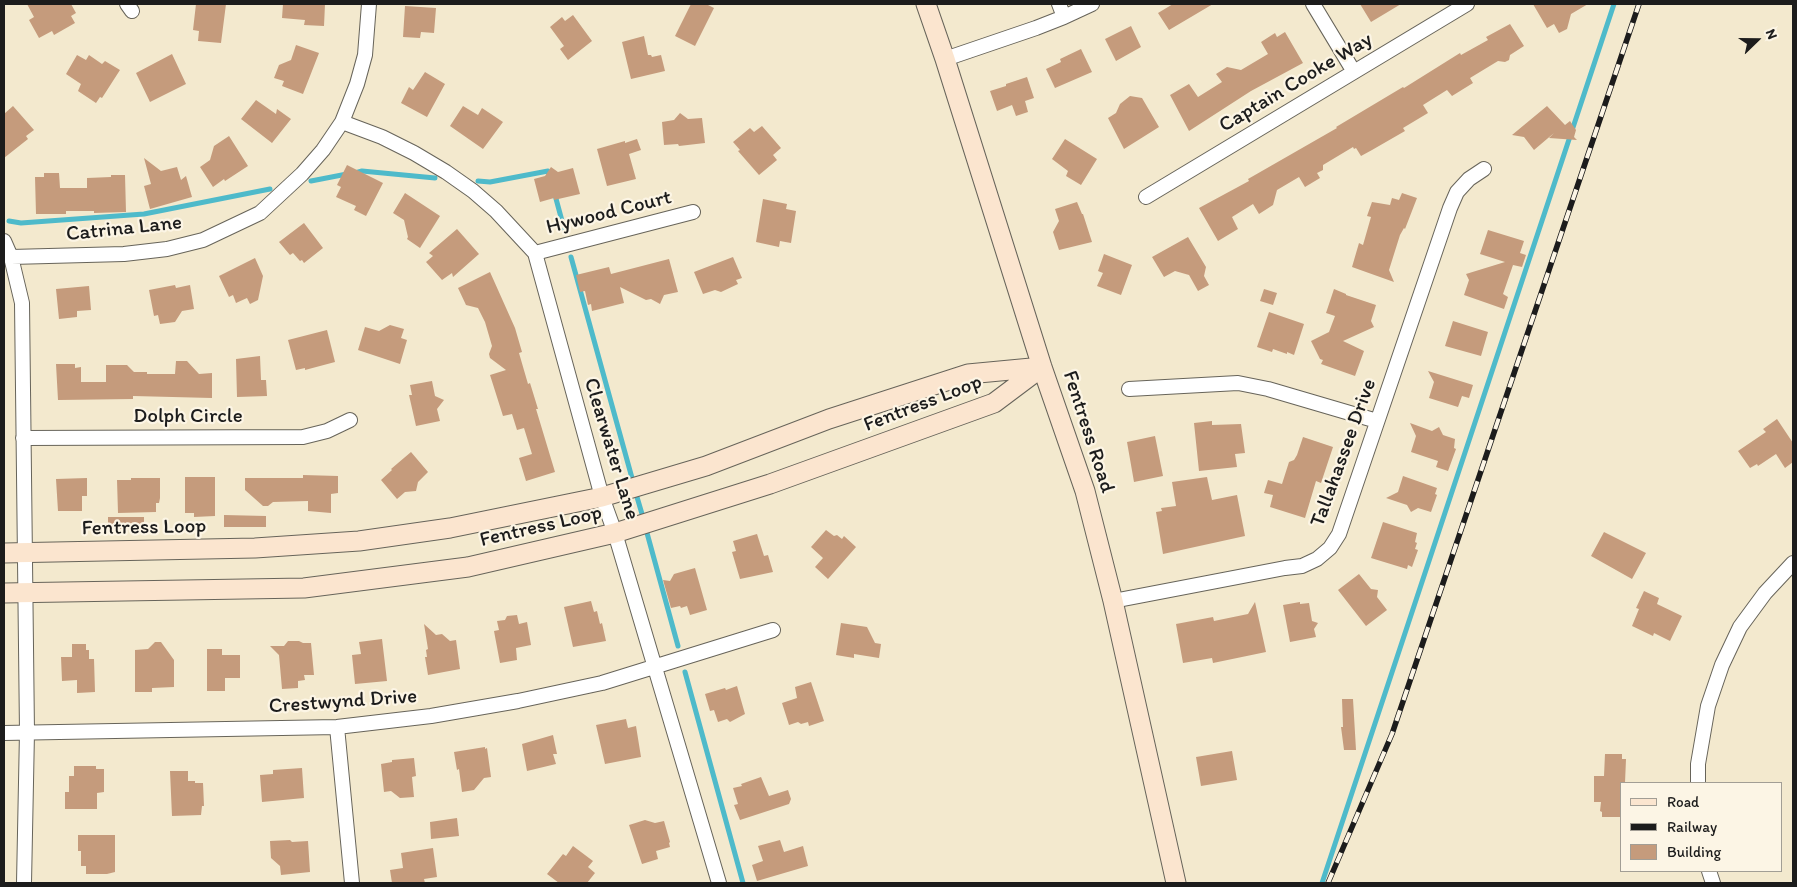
<!DOCTYPE html>
<html>
<head>
<meta charset="utf-8">
<style>
	body { margin:0 }
	#map { position:relative; width:1797px; height:887px; overflow:hidden; background:#f3e9ce; font-family:Itim,sans-serif }
	canvas { display:block }
	.frame { position:absolute; inset:0; border:5px solid #1c1c1c; pointer-events:none }
	.legend { position:absolute; left:1620px; top:782px; width:162px; height:90px; box-sizing:border-box; background:#fcf5e5; border:1px solid #a29e95; margin:0; padding:6px 9px; list-style:none; font-size:15px; color:#1c1c1c }
	.legend li { display:flex; align-items:center; gap:10px; height:25px }
	.legend b { width:25px; border:1px solid #a29e95 }
	.north { position:absolute; left:1732px; top:15px; width:50px; height:50px; -webkit-text-stroke:4px #fcf5e5; paint-order:stroke; rotate:68deg; font-size:14px; font-weight:700; line-height:20px; text-align:center; color:#1c1c1c }
	.north::after { content:''; display:block; margin:auto; width:18px; height:22px; background:#1c1c1c; clip-path:polygon(50% 0,100% 100%,50% 72%,0 100%) }
</style>
</head>
<body>
<div id="map">
<canvas width="1797" height="887"></canvas>
<div class="frame"></div>
<ul class="legend">
<li><b style="height:6px;background:#fbe5cf"></b>Road</li>
<li><b style="height:6px;background:#1c1c1c"></b>Railway</li>
<li><b style="height:14px;background:#c59b7c"></b>Building</li>
</ul>
<div class="north">N</div>
</div>
<script>
const g = document.querySelector('canvas').getContext('2d');
g.lineJoin = 'round';
const toPath = rows => new Path2D(rows.map(r => 'M' + r).join(''));
function trace(path, color, width, dash) { g.strokeStyle = color; g.lineWidth = width; g.lineCap = dash ? 'butt' : 'round'; g.setLineDash(dash || []); g.stroke(path); }
function paint(path, color) { g.fillStyle = color; g.fill(path, 'evenodd'); }
function drawText(font, color, halo, rows, align = 'center') {
  g.font = font + ' Itim,sans-serif'; g.lineWidth = 4.5; g.setLineDash([]); g.textBaseline = 'middle'; g.strokeStyle = halo; g.fillStyle = color; for (const [text, x, y, turn = 0] of rows) {
    g.save(); g.translate(x, y); g.rotate((+turn || 0) * Math.PI / 180); g.textAlign = isNaN(turn) ? turn : align; if (halo) g.strokeText(text, 0, 0); g.fillText(text, 0, 0); g.restore();
  }
}
trace(toPath([
	[355,173,362,171,435,178],
	[311,181,347,174],
	[478,181,490,182,548,171,550,177],
	[555,195,565,232],
	[9,221,21,223,144,214,270,189],
	[571,257,632,478],
	[637,497,642,514],
	[647,533,678,646],
	[685,672,743,883],
	[1322,883,1614,4]
]), '#4ebaca', 5);
paint(toPath([
	[27,4,71,4,76,13,71,16,75,23,54,35,52,31,39,38,29,20,34,17],
	[196,4,226,4,221,43,198,41,199,31,193,30],
	[283,4,325,4,324,26,304,25,305,20,282,18],
	[691,4,706,4,714,8,695,46,675,36],
	[1173,4,1213,4,1169,30,1158,13],
	[1360,4,1401,4,1371,22],
	[1533,4,1588,4,1571,14,1567,29,1559,33,1554,24,1547,28],
	[405,6,436,8,434,33,421,32,420,38,403,37],
	[573,15,592,41,568,60,560,49,564,46,550,27,562,17,565,21],
	[1510,24,1524,46,1510,55,1509,60,1505,62,1498,61,1470,78,1473,83,1452,96,1447,90,1423,105,1428,113,1403,128,1405,131,1372,150,1361,156,1356,148,1354,149,1353,147,1323,165,1323,170,1317,173,1320,178,1305,187,1299,177,1277,190,1273,205,1259,214,1253,204,1232,217,1238,229,1218,241,1199,208,1249,181,1248,179,1337,128,1336,127,1403,87,1404,88,1460,53,1461,55,1488,40,1486,37],
	[1131,26,1141,47,1116,61,1105,39],
	[1285,32,1303,63,1251,91,1189,131,1170,95,1189,84,1198,97,1222,82,1216,74,1227,67,1241,70,1268,54,1261,42,1275,33,1277,37],
	[644,36,648,55,651,55,652,57,661,55,665,71,631,79,622,42],
	[296,45,319,53,303,94,282,86,284,81,274,78,279,65,291,60],
	[1081,49,1092,72,1055,88,1046,69,1061,62,1060,59],
	[172,54,186,84,150,102,136,73],
	[77,55,86,60,89,55,102,64,105,61,120,70,102,98,100,97,96,103,78,91,81,84,66,74],
	[425,72,445,84,427,117,401,103,409,87,413,90],
	[1027,77,1034,98,1025,101,1028,112,1016,116,1012,105,997,111,990,91,1006,86,1006,84],
	[1130,96,1142,98,1159,127,1124,149,1108,118,1116,113,1120,104],
	[256,100,276,114,277,109,291,119,272,143,241,119],
	[13,106,34,130,26,136,28,139,4,158,4,114],
	[463,106,478,115,482,108,503,122,483,149,450,126],
	[1547,106,1565,125,1570,121,1576,130,1574,137,1577,140,1549,138,1554,133,1534,150,1524,137,1512,135],
	[680,113,688,119,702,118,705,143,679,146,678,144,664,145,662,122,674,120],
	[762,126,781,148,773,155,777,160,759,175,738,151,740,150,733,142,750,128,754,132],
	[229,136,248,166,225,181,224,179,213,187,200,167,210,160,214,146],
	[637,139,641,150,629,154,636,179,607,186,597,149,625,141,625,143],
	[1065,139,1097,159,1081,185,1066,176,1068,171,1052,159],
	[144,158,161,171,177,167,181,180,186,176,192,197,150,209,144,186,151,184],
	[347,165,383,183,366,216,354,210,356,206,336,197,341,187,337,185],
	[551,167,558,172,573,168,580,194,554,200,554,198,540,202,534,179,545,176],
	[44,173,59,173,60,188,87,188,87,178,111,177,111,175,125,175,126,212,94,213,94,211,66,211,66,214,36,214,35,177,44,177],
	[405,193,440,216,420,248,407,239,408,237,404,220,393,213],
	[1402,193,1417,198,1405,229,1404,228,1400,235,1389,270,1394,282,1352,267,1359,243,1363,245,1371,217,1367,216,1372,202,1390,205,1392,198,1399,200],
	[763,199,787,204,786,209,796,211,791,243,780,241,779,247,756,242],
	[1077,202,1082,214,1083,214,1092,242,1059,250,1053,232,1059,221,1055,209],
	[304,223,323,248,304,263,302,260,300,261,293,253,290,255,279,242],
	[457,229,479,254,453,277,452,273,442,280,426,262,433,256,429,253],
	[1488,230,1524,241,1520,253,1526,255,1522,267,1513,265,1503,294,1508,297,1504,309,1464,295,1469,280,1466,274,1505,262,1480,254],
	[1188,237,1206,267,1204,276,1209,285,1198,291,1189,275,1175,271,1164,277,1152,257],
	[1104,254,1132,265,1121,295,1097,286,1103,273,1098,271],
	[733,257,742,278,736,280,738,284,721,292,715,290,703,294,694,272],
	[255,258,263,276,258,300,250,304,247,298,236,303,233,295,229,297,219,276],
	[669,259,678,292,664,295,660,304,651,299,646,300,620,287,624,303,592,311,591,304,588,305,585,291,580,292,576,275,609,267,611,274],
	[490,272,515,328,522,352,519,353,528,384,530,383,538,409,536,409,555,472,526,481,519,458,532,454,524,428,517,430,512,414,503,416,490,375,506,370,490,358,489,354,492,346,485,322,478,308,466,305,458,288],
	[175,285,176,288,190,285,194,309,182,311,175,322,160,324,158,315,154,316,149,290],
	[89,286,91,310,77,311,77,317,59,319,56,289],
	[1264,289,1277,293,1273,305,1260,301],
	[1334,289,1346,294,1346,295,1376,305,1371,321,1374,327,1343,341,1364,351,1355,376,1321,364,1323,360,1320,359,1311,341,1329,332,1335,316,1326,313],
	[1269,312,1304,324,1294,355,1287,352,1287,354,1273,349,1272,352,1257,347],
	[1453,321,1488,332,1481,356,1445,346],
	[390,325,404,329,401,338,407,340,400,364,358,350,365,327,379,331],
	[327,330,335,362,305,370,305,368,296,370,288,340],
	[260,356,261,380,266,380,267,396,237,397,236,359],
	[176,361,187,361,199,374,212,373,212,398,133,396,133,399,58,400,56,364,75,364,75,368,81,367,81,382,106,382,106,365,127,365,134,372,147,372,147,374,175,374],
	[1428,371,1473,385,1469,398,1462,396,1458,407,1429,398,1434,382],
	[432,381,435,396,444,400,437,409,440,421,416,426,409,395,412,395,410,385],
	[1777,419,1793,443,1793,462,1785,468,1776,454,1758,466,1757,464,1750,468,1738,451,1766,432,1763,429],
	[1212,421,1212,425,1241,424,1245,453,1235,454,1237,467,1199,471,1194,423],
	[1410,423,1432,431,1439,427,1443,435,1455,439,1454,448,1456,449,1448,471,1436,467,1438,461,1411,452,1416,436],
	[1155,436,1163,476,1134,482,1127,442],
	[1303,437,1333,447,1321,483,1316,481,1305,518,1270,507,1273,495,1264,493,1268,480,1282,484,1289,462,1294,460,1297,455],
	[411,452,428,472,418,482,416,491,405,492,397,499,381,480,392,470,391,469],
	[303,475,338,476,338,493,331,494,331,513,308,511,308,501,273,502,268,506,263,506,245,490,245,478,303,478],
	[1403,476,1437,488,1435,494,1437,495,1431,512,1418,508,1411,512,1407,505,1386,498,1398,492],
	[185,477,215,477,215,516,194,517,194,513,185,513],
	[1207,477,1212,500,1237,495,1245,536,1163,554,1156,512,1162,511,1161,508,1176,506,1172,482],
	[87,478,87,496,82,496,82,511,58,511,56,479],
	[131,478,160,478,160,498,159,503,156,503,156,512,118,513,117,480,131,480],
	[224,515,266,516,266,527,224,527],
	[108,517,144,517,144,529,108,529],
	[1383,522,1417,533,1415,542,1417,543,1415,549,1418,550,1412,567,1408,565,1407,569,1371,558],
	[826,530,834,536,837,535,842,539,844,536,856,547,828,579,815,567,823,558,811,547],
	[1604,532,1646,553,1632,579,1591,556],
	[757,534,764,556,768,555,773,572,740,579,732,552,736,551,733,541],
	[695,568,707,610,690,615,687,606,681,608,680,606,671,608,663,580,670,581,674,574],
	[1359,574,1371,589,1378,590,1377,597,1387,610,1366,626,1338,590],
	[1644,591,1659,598,1657,604,1682,616,1670,641,1654,633,1653,636,1632,626,1639,609,1636,608],
	[591,601,594,612,597,611,600,624,602,623,606,641,573,647,564,607],
	[1255,602,1266,652,1213,663,1212,658,1183,663,1176,624,1213,617,1214,621,1248,614],
	[1300,602,1300,604,1309,603,1312,621,1318,623,1314,629,1316,637,1290,642,1283,605],
	[517,615,519,624,527,622,531,645,516,648,517,660,500,663,494,631,499,630,497,621,505,620,507,616],
	[841,623,867,627,875,643,881,644,879,658,854,654,854,658,836,655],
	[424,624,436,635,442,634,450,641,456,640,460,669,428,675,425,657,427,657,426,650,428,649],
	[382,639,387,681,355,684,352,655,361,654,359,642],
	[288,641,299,641,303,643,311,643,314,675,304,675,305,680,298,681,298,688,282,689,279,655,270,646,284,646],
	[155,642,161,642,174,660,174,687,152,688,152,692,135,692,135,650,148,649],
	[72,644,86,644,86,650,89,650,89,659,94,659,95,692,77,693,77,680,62,681,61,657,72,657],
	[207,649,222,649,222,655,240,655,240,678,225,678,225,691,207,691],
	[811,682,824,721,809,726,808,722,801,724,798,722,789,725,782,703,797,698,795,687],
	[737,686,745,714,730,722,727,719,718,722,714,710,710,711,705,694,725,688,726,690],
	[1342,699,1353,699,1356,750,1344,750,1341,727,1343,727],
	[626,719,628,728,636,726,641,757,605,764,596,725],
	[553,735,557,754,553,754,556,764,527,771,522,744],
	[485,747,485,749,487,748,491,777,484,778,474,790,462,792,459,769,457,770,454,752],
	[1232,751,1237,780,1201,786,1196,757],
	[1605,754,1622,754,1622,759,1626,759,1625,783,1621,783,1621,817,1602,817,1602,812,1600,811,1601,802,1594,802,1594,776,1604,776],
	[414,758,416,776,412,777,414,797,400,798,391,791,384,792,381,764,392,762,392,760],
	[74,766,96,766,96,769,104,769,104,792,97,793,97,809,65,809,65,792,69,792,69,776,74,776],
	[302,768,304,798,262,802,260,775,273,774,273,770],
	[170,771,188,771,188,781,195,781,195,783,203,783,204,806,202,806,201,815,172,816],
	[761,777,769,796,788,790,791,799,789,804,740,820,734,805,738,804,733,788,742,786,741,784],
	[457,818,459,836,431,839,430,822],
	[645,820,655,823,664,821,670,842,669,843,670,847,656,851,658,859,642,864,629,825],
	[78,835,115,835,115,872,107,874,86,874,86,866,81,866,81,851,78,851],
	[290,840,292,842,308,841,310,872,281,875,280,866,271,858,270,841],
	[780,840,784,852,803,846,808,866,757,881,752,865,763,861,758,846],
	[573,846,593,861,588,867,595,873,587,883,559,883,547,874,563,854,566,856],
	[433,848,437,877,424,879,425,883,392,883,390,870,403,868,401,853]
]), '#c59b7c');
const street = toPath([
	[127,4,132,11],
	[1059,4,1064,17],
	[1313,4,1354,72],
	[945,59,1036,28,1064,17,1092,4],
	[342,122,382,137,414,153,446,172,473,191,496,211,535,253,602,497,615,533,719,883],
	[1146,197,1467,4],
	[4,241,11,257,22,303,27,732,24,883],
	[535,253,693,212],
	[11,257,124,254,167,249,203,240,260,213,302,174,323,150,342,122,357,84,365,55,369,4],
	[1129,389,1238,383,1268,389,1377,421],
	[23,438,303,437,327,431,350,420],
	[1113,601,1285,568,1302,566,1317,559,1330,548,1339,534,1450,208,1457,192,1469,179,1484,169],
	[337,727,352,883],
	[4,733,337,727,431,716,518,701,602,683,773,630],
	[1698,783,1698,764,1708,706,1722,665,1740,627,1765,593,1793,563],
	[1709,871,1713,883]
]);
const secondary = toPath([
	[926,4,945,59,1042,367,1085,491,1113,601,1176,883],
	[4,553,255,548,359,541,450,528,602,497,706,466,829,419,968,374,1042,367],
	[4,593,304,588,468,567,615,533,770,484,994,403,1042,367]
]);
trace(street, '#67645a', 16);
trace(secondary, '#67645a', 21);
trace(street, '#fff', 14);
trace(secondary, '#fbe5cf', 19);
const rail = toPath([
	[1328,883,1392,734,1639,4]
]);
trace(rail, '#1c1c1c', 5.5);
trace(rail, '#fcf5e5', 4, [11]);
drawText('21px', '#1c1c1c', '#fcf5e5', [
	["Captain Cooke Way",1296,83,-31],
	["Hywood Court",609,213,-14],
	["Catrina Lane",124,229,-6],
	["Fentress Loop",923,404,-21],
	["Dolph Circle",188,417],
	["Fentress Road",1088,432,72],
	["Clearwater Lane",611,449,73],
	["Tallahassee Drive",1344,453,-70],
	["Fentress Loop",541,527,-13],
	["Fentress Loop",144,528,-1],
	["Crestwynd Drive",343,702,-4]
]);
</script>
</body>
</html>
